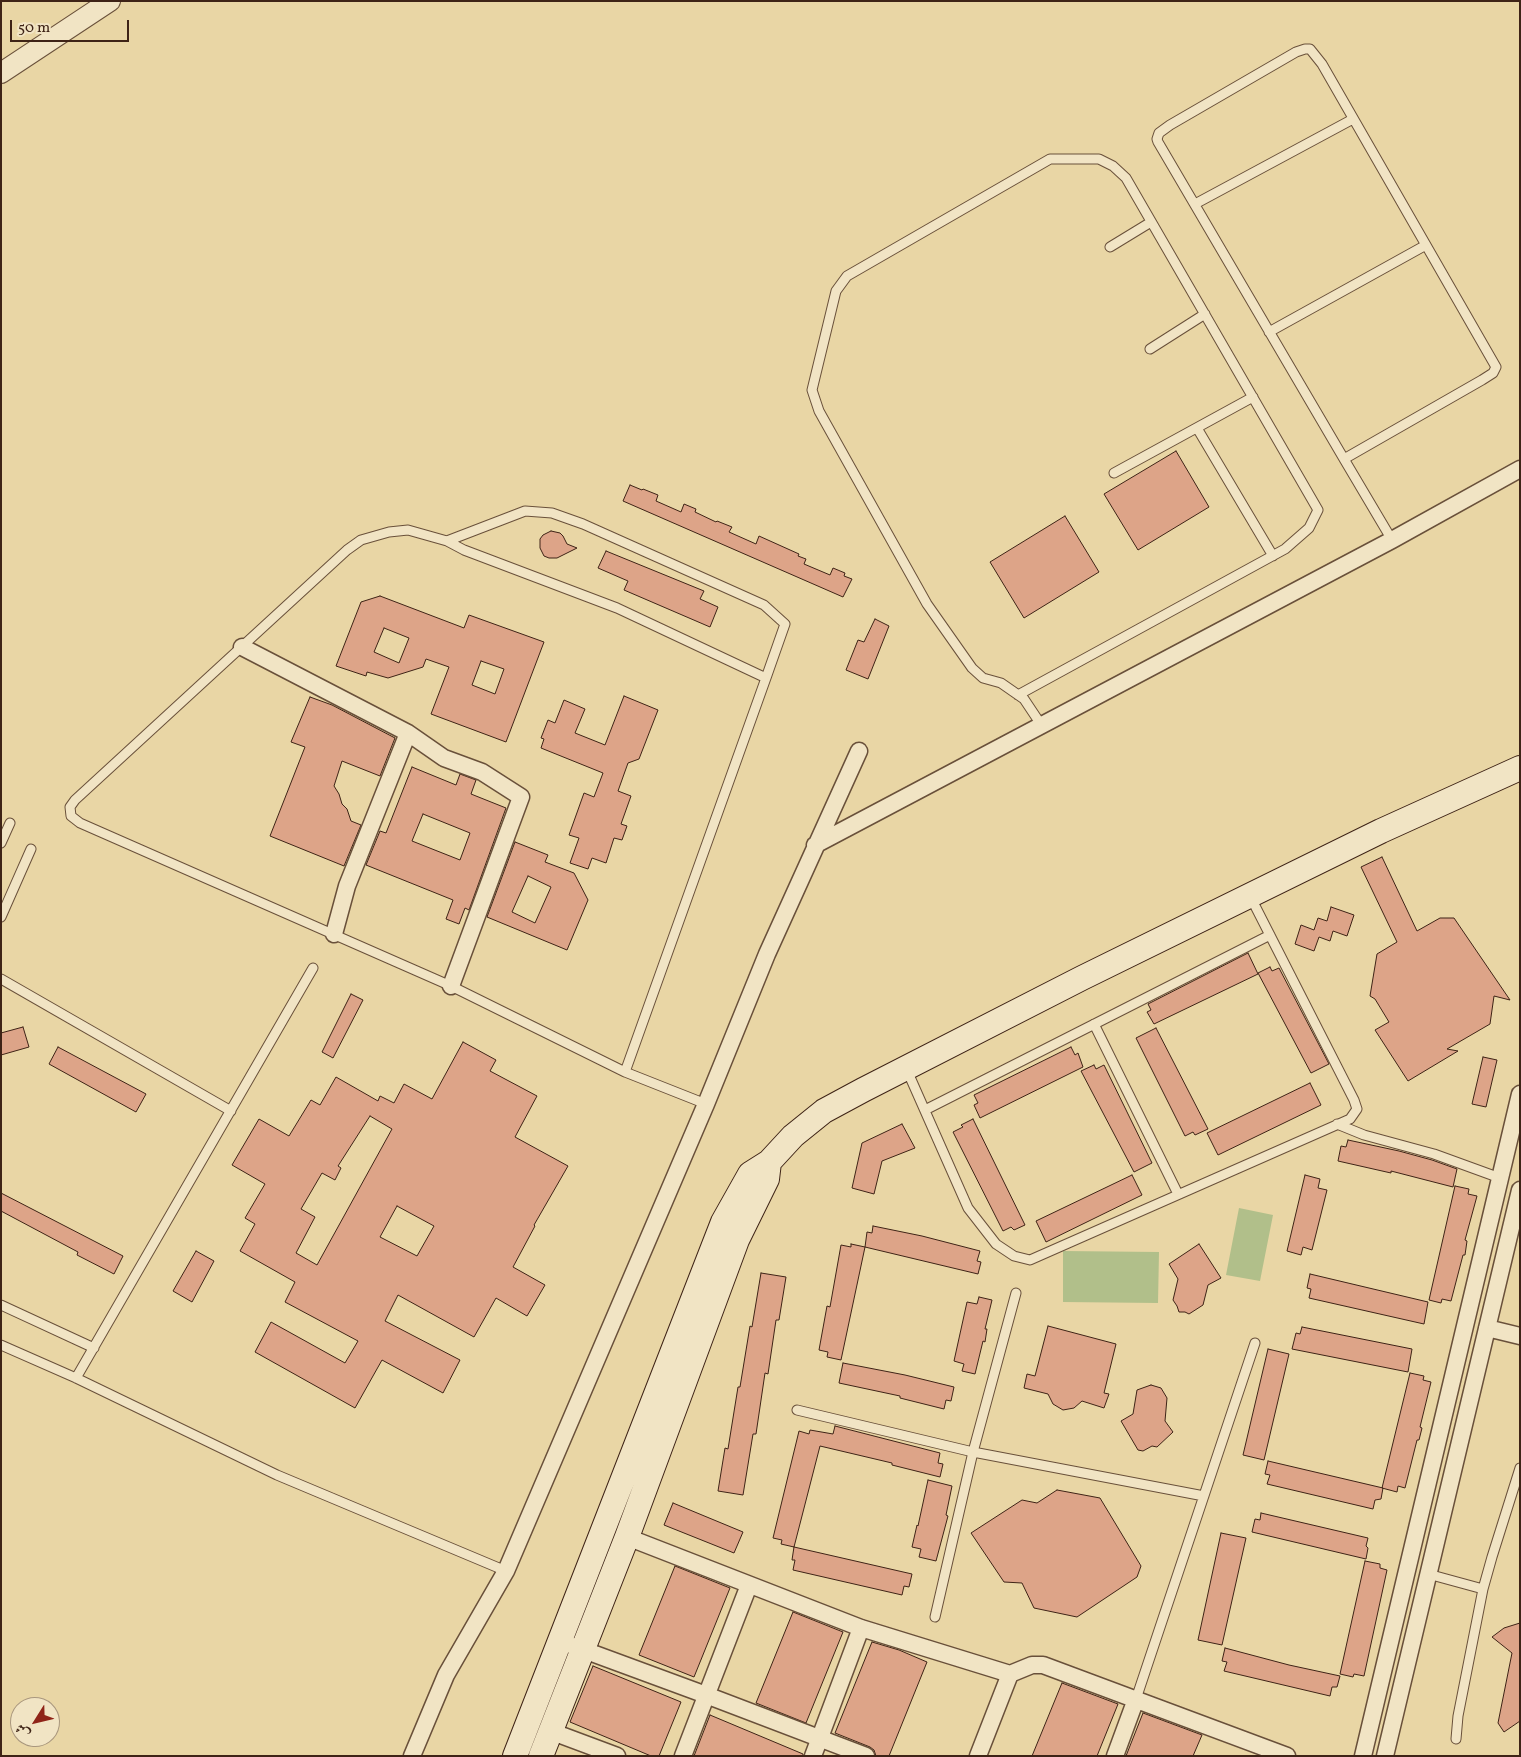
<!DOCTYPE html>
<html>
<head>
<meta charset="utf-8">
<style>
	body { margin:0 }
	#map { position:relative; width:1521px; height:1757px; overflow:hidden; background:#e9d6a5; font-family:Vollkorn,Amiri,serif }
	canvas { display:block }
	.frame { position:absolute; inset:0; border:2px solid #3e2316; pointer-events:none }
	.north { position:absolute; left:10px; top:1697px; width:50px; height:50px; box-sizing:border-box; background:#f1e4c4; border:1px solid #a9977e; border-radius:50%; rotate:234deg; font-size:14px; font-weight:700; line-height:20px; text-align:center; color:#3e2316 }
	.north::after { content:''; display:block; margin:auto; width:18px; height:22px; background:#8f2418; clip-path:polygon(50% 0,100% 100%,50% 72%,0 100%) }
	.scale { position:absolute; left:10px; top:20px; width:119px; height:22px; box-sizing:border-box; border:2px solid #3e2316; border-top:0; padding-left:6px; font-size:15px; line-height:18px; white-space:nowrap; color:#3e2316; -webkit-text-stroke:4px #f1e4c4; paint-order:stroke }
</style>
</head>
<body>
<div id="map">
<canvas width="1521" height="1757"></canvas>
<div class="frame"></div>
<div class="north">ش</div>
<div class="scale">50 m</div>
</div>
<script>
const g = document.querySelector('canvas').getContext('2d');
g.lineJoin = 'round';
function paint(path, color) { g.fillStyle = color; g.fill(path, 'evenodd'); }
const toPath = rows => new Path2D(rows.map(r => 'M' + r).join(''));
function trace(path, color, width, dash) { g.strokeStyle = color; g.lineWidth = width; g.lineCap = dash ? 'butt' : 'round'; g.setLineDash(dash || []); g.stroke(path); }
paint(toPath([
	[1239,1208,1273,1215,1260,1281,1226,1275],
	[1063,1251,1159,1252,1158,1303,1063,1302]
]), '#b1bf8a');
const building = toPath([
	[1176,451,1209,507,1138,550,1104,494,1176,451],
	[630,485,642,490,643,489,658,495,656,501,681,512,684,504,696,509,695,512,716,522,717,521,732,527,729,532,756,544,759,536,799,554,798,556,806,559,804,564,830,575,833,568,845,573,844,576,852,579,843,597,623,501,630,485],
	[1065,516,1099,572,1024,618,990,562,1065,516],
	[551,531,560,533,563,536,567,544,577,548,557,558,549,558,544,556,540,548,540,539,543,535,551,531],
	[606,551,704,591,700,599,718,607,710,627,624,590,628,581,598,568,606,551],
	[380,596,464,628,469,615,544,642,506,742,431,714,449,667,426,659,423,667,388,678,367,672,366,676,336,666,361,602,380,596],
	[384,628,409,638,399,663,374,652,384,628],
	[481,661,504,669,495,694,472,685,481,661],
	[875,619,889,626,868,679,846,670,858,640,864,642,875,619],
	[624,696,658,710,639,759,628,763,618,791,631,796,621,824,627,826,622,840,614,838,606,863,592,858,588,869,570,863,579,838,569,835,584,793,594,797,603,773,541,748,544,739,541,738,548,720,555,723,564,700,585,709,575,733,605,745,624,696],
	[310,697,332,705,395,738,380,776,342,761,334,786,339,794,342,804,347,809,351,821,361,825,344,866,270,836,305,747,291,742,310,697],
	[412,767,456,785,460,774,476,780,471,794,506,808,469,910,465,908,459,924,446,919,453,900,366,865,380,831,386,833,412,767],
	[423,814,470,833,460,860,412,841,423,814],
	[515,842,548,855,545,862,574,873,588,900,567,950,487,917,515,842],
	[528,876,551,887,535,923,512,912,528,876],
	[1382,857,1417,931,1440,918,1454,918,1510,1000,1494,996,1490,1024,1447,1049,1458,1051,1408,1081,1375,1030,1389,1022,1375,999,1370,996,1377,954,1397,942,1361,867,1382,857],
	[1331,907,1354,915,1347,936,1333,931,1330,941,1319,937,1314,951,1295,944,1301,925,1314,930,1318,918,1327,921,1331,907],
	[1248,953,1258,974,1154,1024,1147,1012,1151,1010,1148,1004,1248,953],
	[1270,967,1272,971,1279,968,1329,1064,1311,1073,1258,973,1270,967],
	[351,994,363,1000,333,1058,322,1052,351,994],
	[23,1027,29,1047,1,1055,1,1033,23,1027],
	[1156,1028,1208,1129,1195,1135,1193,1132,1185,1136,1136,1038,1156,1028],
	[463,1042,496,1060,490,1071,537,1096,515,1137,568,1166,534,1225,535,1226,513,1267,545,1285,527,1316,496,1298,474,1337,398,1295,385,1321,460,1360,443,1393,382,1360,355,1408,255,1352,271,1322,345,1363,358,1341,285,1302,295,1282,240,1251,255,1224,245,1218,265,1184,232,1165,259,1119,289,1136,311,1100,320,1105,336,1077,378,1101,380,1096,394,1103,404,1084,432,1099,463,1042],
	[370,1116,392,1129,317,1265,296,1253,315,1217,301,1209,322,1173,335,1180,341,1168,338,1166,370,1116],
	[397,1206,434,1226,417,1256,380,1237,397,1206],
	[58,1047,146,1094,136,1112,49,1064,58,1047],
	[1071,1047,1075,1055,1078,1053,1083,1067,980,1118,974,1105,978,1103,974,1095,1071,1047],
	[1483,1057,1497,1060,1486,1107,1472,1104,1483,1057],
	[1094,1065,1096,1069,1104,1065,1152,1163,1134,1172,1081,1071,1094,1065],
	[1310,1083,1321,1105,1218,1155,1207,1133,1310,1083],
	[973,1119,1025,1225,1014,1230,1011,1227,1003,1231,953,1132,963,1127,961,1125,973,1119],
	[902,1124,915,1148,882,1161,874,1194,852,1188,862,1143,902,1124],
	[1348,1140,1399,1151,1432,1160,1457,1169,1453,1187,1391,1171,1391,1173,1338,1161,1341,1146,1346,1147,1348,1140],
	[1132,1175,1142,1195,1046,1242,1036,1221,1132,1175],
	[1305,1175,1320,1179,1318,1188,1327,1190,1312,1250,1303,1247,1301,1255,1287,1251,1305,1175],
	[1455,1186,1469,1189,1468,1194,1477,1196,1465,1240,1467,1241,1465,1255,1463,1255,1451,1301,1442,1299,1441,1303,1429,1300,1455,1186],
	[1,1193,123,1256,114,1274,77,1255,78,1252,1,1211,1,1193],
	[873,1226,922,1236,980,1251,977,1261,981,1262,978,1274,865,1247,867,1232,872,1233,873,1226],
	[851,1244,865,1247,841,1360,827,1357,828,1352,819,1350,827,1306,830,1307,841,1245,851,1247,851,1244],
	[1199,1244,1221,1278,1208,1285,1203,1305,1189,1314,1185,1312,1179,1312,1177,1306,1173,1300,1178,1279,1169,1264,1199,1244],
	[196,1251,214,1261,192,1302,173,1291,196,1251],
	[761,1273,786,1277,779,1320,776,1320,768,1374,765,1373,756,1434,753,1434,743,1495,718,1491,725,1448,728,1449,738,1387,740,1387,750,1326,752,1327,761,1273],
	[1310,1274,1428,1302,1424,1324,1309,1298,1311,1289,1307,1288,1310,1274],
	[979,1297,992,1300,985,1329,987,1329,985,1342,983,1341,975,1374,962,1371,964,1364,954,1361,967,1302,977,1304,979,1297],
	[1048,1326,1116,1344,1104,1393,1109,1394,1104,1408,1082,1401,1074,1408,1063,1410,1053,1404,1048,1394,1024,1388,1027,1374,1035,1376,1048,1326],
	[1302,1327,1412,1349,1408,1372,1292,1349,1296,1333,1300,1334,1302,1327],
	[1268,1349,1289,1354,1264,1460,1243,1455,1268,1349],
	[843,1363,905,1375,954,1387,951,1401,946,1400,944,1409,900,1398,900,1396,839,1383,843,1363],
	[1410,1373,1424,1376,1423,1380,1431,1382,1420,1427,1422,1428,1419,1440,1417,1440,1405,1488,1398,1486,1397,1492,1382,1488,1410,1373],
	[1151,1385,1161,1388,1167,1398,1165,1421,1173,1432,1157,1447,1152,1446,1143,1451,1138,1450,1121,1421,1133,1414,1137,1390,1151,1385],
	[835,1426,940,1453,938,1463,943,1464,940,1477,892,1465,892,1463,820,1446,794,1547,781,1544,782,1540,773,1538,799,1431,809,1434,810,1430,833,1434,835,1426],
	[1268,1461,1383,1488,1381,1499,1375,1500,1373,1509,1267,1484,1270,1475,1265,1474,1268,1461],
	[928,1480,952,1486,946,1515,948,1516,936,1561,919,1557,921,1549,912,1547,917,1525,918,1526,928,1480],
	[1057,1490,1100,1498,1141,1566,1137,1577,1077,1617,1034,1608,1022,1583,1004,1582,971,1533,1022,1500,1037,1503,1057,1490],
	[673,1503,743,1532,734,1553,664,1525,673,1503],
	[1261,1513,1368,1538,1366,1546,1368,1548,1366,1559,1252,1532,1255,1519,1260,1520,1261,1513],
	[1221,1533,1246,1538,1222,1645,1198,1640,1221,1533],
	[794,1547,912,1574,909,1587,904,1586,902,1595,793,1570,795,1560,792,1560,794,1547],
	[1365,1561,1380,1564,1380,1568,1387,1570,1364,1676,1354,1674,1353,1677,1340,1674,1365,1561],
	[675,1566,730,1588,694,1677,639,1655,675,1566],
	[793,1612,843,1632,806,1723,756,1703,793,1612],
	[1520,1623,1520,1721,1504,1732,1498,1723,1512,1653,1492,1637,1504,1628,1520,1623],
	[872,1642,899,1650,927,1662,889,1756,876,1756,874,1750,870,1747,835,1733,872,1642],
	[1225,1648,1289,1665,1340,1676,1337,1687,1332,1687,1330,1696,1224,1671,1227,1662,1222,1661,1225,1648],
	[593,1666,681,1702,659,1756,651,1756,570,1722,593,1666],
	[1062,1683,1118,1704,1097,1756,1032,1756,1062,1683],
	[1143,1713,1202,1735,1193,1756,1126,1756,1143,1713],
	[710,1715,803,1754,803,1756,694,1756,710,1715]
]);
paint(building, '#dda488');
trace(building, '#3e2316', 1);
const service = toPath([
	[1195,204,1353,119],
	[1110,247,1151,222],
	[1269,332,1426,245],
	[1150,349,1205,314],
	[1197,428,1273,556],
	[1344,459,1482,380,1493,373,1496,367,1322,64,1310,49,1305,49,1296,52,1170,125,1159,133,1157,139,1158,142,1344,459,1392,540],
	[1114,473,1253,397],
	[447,541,525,511,552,513,583,524,764,605,785,624,766,678],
	[1018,695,1285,549,1309,528,1318,510,1126,178,1113,166,1099,159,1050,159,847,276,836,291,812,390,819,411,927,604,972,668,983,678,1001,683,1024,699,1042,726],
	[1,843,10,823],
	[1,917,31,849],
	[1,979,231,1111],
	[1094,1024,1178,1194],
	[906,1068,968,1208,996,1244,1014,1256,1030,1260,1350,1119,1357,1109,1354,1100,1250,896],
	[625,1072,766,678,617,608,464,550,447,541,408,530,389,532,361,540,347,550,75,800,70,807,71,816,80,823,451,986,625,1072,706,1104],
	[925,1110,1270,935],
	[1337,1124,1364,1135,1434,1154,1500,1178],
	[1,1305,94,1348],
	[1,1345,76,1378,277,1475,506,1571],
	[76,1378,313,968],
	[797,1410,973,1452,1204,1496],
	[1428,1574,1483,1589,1492,1557,1520,1468],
	[935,1617,973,1452,1016,1293],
	[1136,1699,1255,1343],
	[1456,1739,1458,1716,1483,1589]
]);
const minor = toPath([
	[242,647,408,733,444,758,482,772,521,797,451,986],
	[815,845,1392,540,1520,469],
	[334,934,347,886,408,733],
	[1487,1328,1520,1336],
	[627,1537,861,1628,1010,1674,1032,1665,1043,1665,1287,1756],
	[573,1646,706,1695,866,1756],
	[550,1731,617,1756],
	[412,1756,446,1675,506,1571,706,1104,767,954,859,751],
	[683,1756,749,1585],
	[813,1756,861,1628],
	[978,1756,1010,1674],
	[1115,1756,1136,1699],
	[1363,1756,1520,1094],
	[1385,1756,1520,1190]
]);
const tertiary = toPath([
	[1,73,110,1]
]);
const secondary = toPath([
	[515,1756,723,1222,750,1174,769,1162,793,1136,824,1111,863,1090,1082,978,1381,831,1520,768],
	[541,1756,627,1537,737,1240,767,1179,769,1162]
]);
trace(service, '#69503a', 11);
trace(minor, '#69503a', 19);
trace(tertiary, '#69503a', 22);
trace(secondary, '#3e2316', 26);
trace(service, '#f1e4c4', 9);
trace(minor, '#f1e4c4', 16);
trace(tertiary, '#f1e4c4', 20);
trace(secondary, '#f1e4c4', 24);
</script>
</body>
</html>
